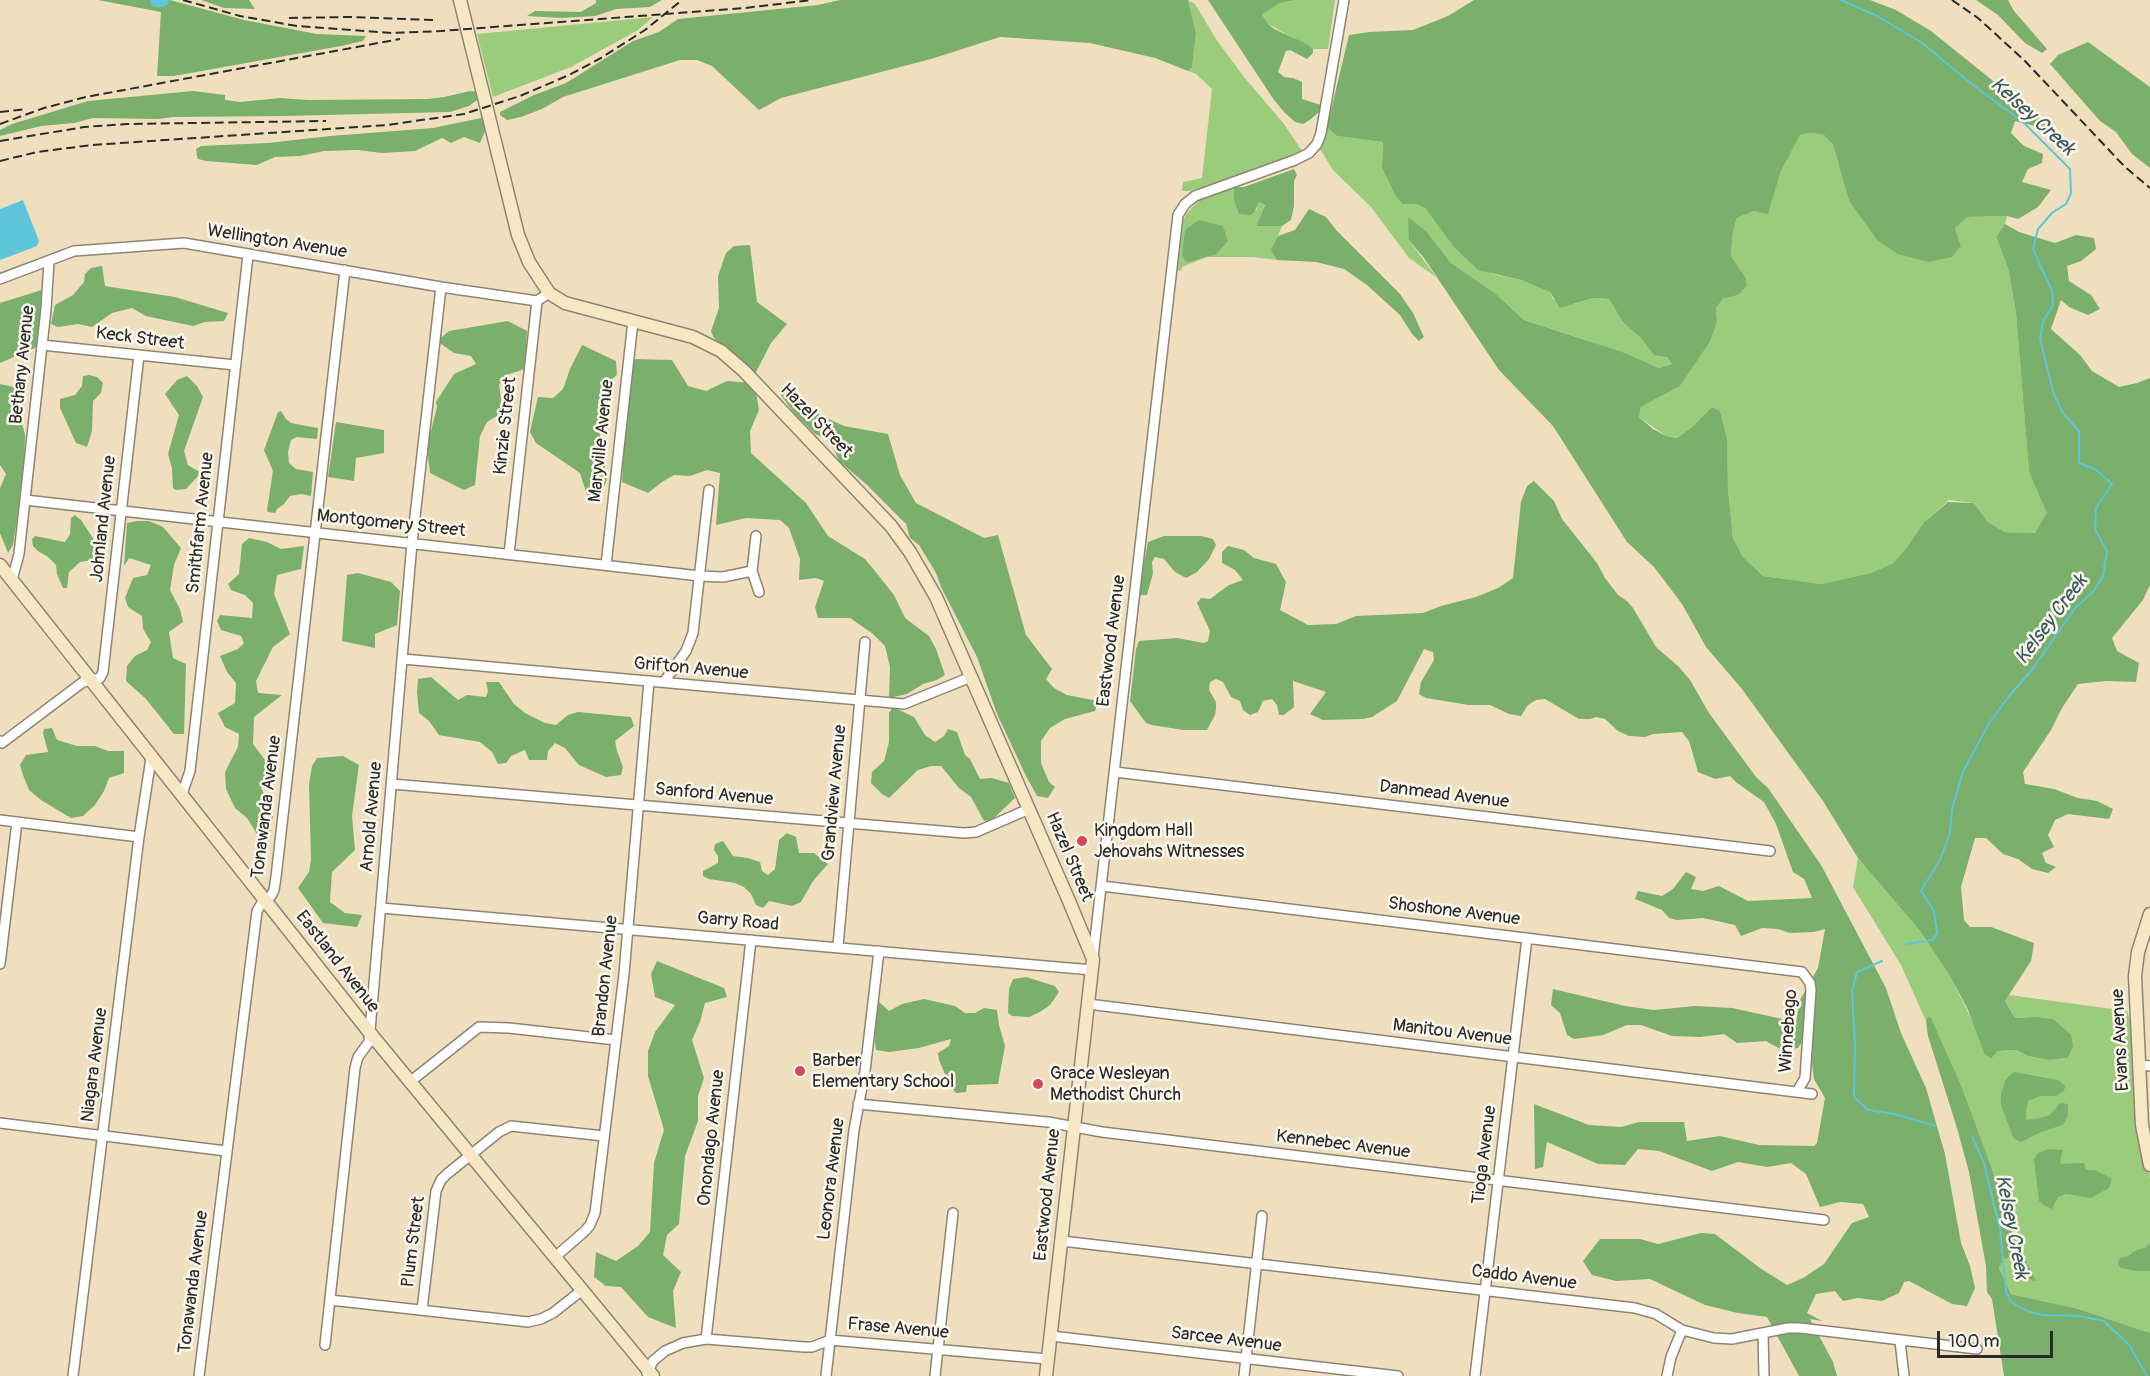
<!DOCTYPE html>
<html>
<head>
<meta charset="utf-8">
<style>
	body { margin:0 }
	#map { position:relative; width:2150px; height:1376px; overflow:hidden; background:#efdfbe; font-family:Pangolin,sans-serif }
	canvas { display:block }
	.scale { position:absolute; left:1937px; top:1331px; width:116px; height:27px; box-sizing:border-box; border:3px solid #2b2b2b; border-top:0; padding-left:8px; font-size:18px; line-height:21px; white-space:nowrap; color:#2b2b2b; -webkit-text-stroke:4px #fbf7ec; paint-order:stroke }
</style>
</head>
<body>
<div id="map">
<canvas width="2150" height="1376"></canvas>
<div class="scale">100 m</div>
</div>
<script>
const g = document.querySelector('canvas').getContext('2d');
g.lineJoin = 'round';
function paint(path, color) { g.fillStyle = color; g.fill(path, 'evenodd'); }
const toPath = rows => new Path2D(rows.map(r => 'M' + r).join(''));
function trace(path, color, width, dash) { g.strokeStyle = color; g.lineWidth = width; g.lineCap = dash ? 'butt' : 'round'; g.setLineDash(dash || []); g.stroke(path); }
function drawText(font, color, halo, rows, align = 'center') {
  g.font = font + ' Pangolin,sans-serif'; g.lineWidth = 5; g.setLineDash([]); g.textBaseline = 'middle'; g.strokeStyle = halo; g.fillStyle = color; for (const [text, x, y, turn = 0] of rows) {
    g.save(); g.translate(x, y); g.rotate((+turn || 0) * Math.PI / 180); g.textAlign = isNaN(turn) ? turn : align; if (halo) g.strokeText(text, 0, 0); g.fillText(text, 0, 0); g.restore();
  }
}
paint(toPath([
	[1188,0,1195,4,1216,39,1244,77,1284,124,1302,151,1251,173,1190,191,1182,191,1183,182,1202,178,1212,89,1196,74,1188,71,1192,68,1196,33],
	[1297,0,1335,0,1328,49,1313,49,1268,24,1262,13,1280,3],
	[653,17,638,30,571,67,493,97,477,34],
	[1327,127,1337,136,1383,142,1382,168,1395,195,1402,204,1416,204,1426,209,1492,274,1521,280,1550,292,1553,299,1574,304,1593,298,1609,299,1622,321,1667,357,1672,364,1660,368,1586,340,1524,320,1496,294,1451,263,1427,232,1409,240,1436,277,1409,258,1371,207,1333,170,1320,149],
	[1810,133,1824,135,1833,145,1849,201,1858,213,1961,246,1955,228,1968,217,2007,216,2005,224,1996,237,2008,268,2016,313,2029,472,2048,513,2035,533,2005,532,1988,522,1974,503,1949,500,1924,522,1907,547,1893,563,1871,573,1821,584,1763,576,1743,557,1733,538,1728,489,1727,439,1720,411,1712,407,1692,427,1677,438,1666,436,1639,417,1641,407,1680,386,1710,342,1717,322,1716,308,1723,299,1738,295,1747,286,1746,278,1731,256,1733,231,1737,218,1754,211,1768,213,1781,171,1789,155,1800,135],
	[1234,187,1234,201,1256,211,1259,202,1265,204,1256,226,1282,226,1272,250,1277,260,1253,257,1207,257,1182,267,1181,271,1178,270,1181,226,1186,214,1202,198],
	[1858,858,1920,931,1950,976,1991,1059,1998,1051,2016,1050,2028,1056,2047,1060,2068,1058,2035,1017,2015,1018,2005,1001,2009,995,2127,1011,2132,1026,2150,1179,2150,1243,2146,1247,2134,1251,2128,1256,2136,1271,2150,1271,2150,1333,2079,1309,2011,1294,1999,1268,2004,1258,2008,1258,2012,1261,2014,1272,2022,1273,2031,1280,2035,1280,2013,1235,1994,1175,1928,1016,1926,1021,1901,965,1853,887]
]), '#9acc7c');
paint(toPath([
	[98,0,170,0,244,20,317,34,366,36,363,41,341,46,174,76,157,76,161,12],
	[201,0,249,0,255,9,224,8],
	[596,0,662,0,650,7,616,9,595,16,562,18,527,16,535,11,581,12,596,3],
	[840,0,1188,0,1196,33,1192,68,1188,71,1155,58,1090,43,1000,37,931,59,781,98,759,110,712,66,697,60,680,60,563,97,542,109,521,117,507,120,500,115,500,112,534,95,566,83,633,41,659,32,678,19,818,5],
	[1208,0,1297,0,1280,3,1262,14,1268,24,1274,29,1307,44,1313,49,1313,53,1307,59,1290,50,1286,51,1278,72,1284,77,1293,78,1302,82,1302,99,1321,105,1319,112,1311,119,1303,124,1295,122,1285,113,1274,100],
	[1474,0,1870,0,1896,10,1931,31,2059,134,2057,137,2031,125,2015,121,2011,133,2024,146,2043,154,2042,163,2028,169,2022,182,2051,190,2038,207,2018,219,2007,216,1968,217,1955,228,1961,246,1952,257,1928,262,1898,254,1878,241,1849,201,1833,145,1824,135,1810,133,1800,135,1781,171,1768,214,1754,211,1737,218,1733,231,1731,256,1746,278,1747,286,1738,295,1723,299,1716,308,1717,322,1710,342,1680,386,1641,407,1639,417,1653,429,1666,436,1677,438,1692,427,1712,407,1720,411,1727,438,1728,489,1733,538,1743,557,1763,576,1821,584,1871,573,1893,563,1907,547,1924,522,1948,502,1974,503,1988,522,2005,532,2035,533,2047,513,2029,472,2016,313,2008,268,1996,237,2005,224,2019,232,2055,243,2076,235,2094,238,2096,249,2081,261,2067,266,2069,281,2091,295,2100,309,2088,315,2069,307,2061,300,2051,329,2080,355,2092,371,2119,387,2137,383,2150,378,2150,585,2143,600,2112,638,2117,651,2139,663,2136,682,2106,681,2078,684,2062,708,2051,730,2023,772,2025,784,2054,789,2078,798,2097,801,2113,809,2109,819,2068,814,2055,820,2048,835,2054,847,2042,853,2046,863,2056,867,2048,873,2032,869,2018,859,2003,854,1986,838,1975,838,1961,887,1964,920,1970,927,1991,927,2034,943,2031,961,2005,1001,2015,1018,2035,1017,2053,1019,2071,1035,2073,1046,2068,1058,2048,1060,2028,1056,2016,1050,1998,1051,1991,1059,1984,1053,1968,1010,1950,976,1920,931,1858,858,1823,801,1742,689,1706,647,1682,604,1654,567,1627,542,1553,426,1499,370,1424,258,1409,240,1408,217,1427,232,1451,263,1496,294,1524,320,1622,352,1659,368,1672,364,1667,357,1654,355,1641,338,1622,321,1609,299,1593,298,1560,308,1550,292,1521,280,1478,270,1454,247,1426,209,1416,204,1402,204,1395,195,1382,168,1383,142,1337,136,1327,127,1349,35,1369,32,1413,30,1448,16],
	[1976,0,2008,0,2014,11,2047,49,2042,53,2025,43,1998,15],
	[2088,42,2150,87,2150,168,2132,154,2116,132,2100,121,2050,64,2058,55],
	[193,91,225,95,225,100,240,102,280,98,308,100,427,99,444,97,470,91,477,92,477,100,469,106,450,112,283,116,173,117,159,119,93,118,74,123,41,126,0,136,0,130,12,124,88,101],
	[481,118,485,120,486,129,480,143,464,137,451,143,442,138,415,151,382,153,358,150,324,151,300,156,275,157,257,165,206,161,198,159,197,156,196,149,201,146,268,143,330,136,433,128],
	[1294,169,1297,175,1294,181,1294,206,1291,220,1282,226,1256,226,1265,205,1259,202,1255,211,1251,215,1239,214,1234,200,1234,187,1244,187],
	[1309,209,1326,217,1337,231,1400,294,1413,313,1424,337,1419,341,1412,334,1400,315,1367,285,1344,269,1316,262,1277,260,1271,250,1278,236,1295,230],
	[1199,220,1223,226,1228,241,1216,254,1189,262,1185,261,1182,255,1185,230],
	[750,245,757,302,787,324,771,343,755,374,714,338,711,331,719,308,718,276,726,253,734,246],
	[102,266,105,286,175,297,228,313,224,321,205,322,193,326,146,316,132,308,112,313,92,327,78,324,58,327,51,324,55,305,73,295,84,282,85,274,91,268],
	[45,289,37,347,0,363,0,303],
	[508,321,527,331,525,369,506,375,499,385,501,398,500,414,487,422,480,436,475,485,464,490,430,473,427,447,437,407,436,402,454,374,476,364,471,356,454,353,437,341,449,331],
	[582,345,616,361,617,375,607,383,600,402,600,437,607,479,599,501,587,495,580,473,536,443,530,432,538,397,553,398,563,389,570,369],
	[633,359,672,360,688,386,706,391,727,381,752,383,756,392,759,410,750,431,751,453,806,503,828,536,865,559,875,571,894,595,905,618,929,636,936,649,945,675,937,680,923,684,907,694,889,698,890,667,885,646,873,634,850,618,818,618,815,607,824,581,816,578,799,580,800,559,789,528,780,520,746,518,716,525,720,473,707,470,690,476,674,475,662,482,648,493,622,482,624,433],
	[89,375,97,377,103,383,101,393,93,401,92,431,87,447,76,443,60,408,60,399,75,395,82,386,83,376],
	[187,376,197,386,203,397,184,451,188,465,201,473,186,489,176,490,173,488,172,468,168,454,179,415,165,394,177,380],
	[0,384,18,388,17,408,25,434,24,474,13,545,8,553,0,533,0,488,6,474,0,465],
	[785,393,792,402,844,426,888,434,900,475,916,503,984,538,998,535,1026,635,1052,669,1046,679,1054,688,1067,695,1098,701,1095,711,1065,719,1050,728,1041,741,1041,763,1049,782,1055,787,1048,798,1037,796,1026,776,997,714,977,657,941,587,936,573,919,545,910,538,906,524,866,484,839,461,833,447,825,438,815,434,794,413,780,394],
	[281,411,286,419,291,423,318,428,317,439,297,437,291,440,288,452,289,463,296,469,313,472,311,496,301,494,290,496,284,504,277,509,275,513,268,512,267,510,273,471,264,450,278,412],
	[336,422,384,430,384,453,356,458,354,481,328,477],
	[1534,481,1554,501,1562,519,1597,563,1605,578,1618,595,1627,601,1633,608,1656,647,1679,667,1690,680,1709,713,1756,777,1768,788,1821,865,1886,988,1901,1033,1926,1088,1945,1154,1961,1243,1970,1266,1975,1288,1967,1306,1952,1304,1909,1281,1904,1282,1899,1293,1882,1301,1858,1298,1843,1301,1835,1291,1816,1294,1807,1313,1822,1321,1810,1319,1833,1362,1837,1376,1799,1376,1767,1317,1738,1313,1705,1305,1650,1279,1616,1281,1592,1275,1583,1261,1600,1239,1640,1239,1658,1244,1701,1233,1715,1234,1760,1268,1787,1285,1803,1278,1824,1264,1852,1223,1869,1217,1863,1204,1840,1202,1820,1207,1806,1174,1791,1163,1767,1167,1738,1162,1712,1171,1659,1151,1638,1149,1625,1165,1598,1164,1547,1142,1543,1167,1535,1169,1534,1104,1589,1125,1621,1127,1639,1122,1684,1122,1687,1141,1720,1136,1759,1145,1814,1146,1817,1143,1825,1098,1814,1079,1811,1055,1804,1039,1798,1048,1782,1050,1766,1041,1737,1043,1724,1034,1700,1037,1672,1036,1641,1025,1627,1025,1603,1035,1574,1039,1567,1035,1560,1013,1551,1005,1553,989,1625,1006,1654,1010,1695,1006,1732,1008,1796,1022,1800,1000,1818,968,1825,929,1814,932,1790,933,1778,929,1762,928,1741,936,1735,925,1703,918,1677,920,1669,918,1662,910,1635,899,1638,891,1662,896,1673,889,1686,872,1696,877,1691,889,1703,891,1719,886,1748,901,1812,898,1804,879,1793,872,1776,824,1764,802,1737,783,1730,776,1715,779,1698,772,1689,741,1682,732,1653,734,1645,737,1629,736,1618,731,1605,719,1596,717,1590,719,1579,719,1545,699,1536,700,1528,705,1521,716,1509,714,1490,705,1469,705,1426,698,1419,694,1421,682,1434,660,1433,652,1424,649,1397,701,1372,717,1363,719,1323,720,1310,714,1326,692,1293,681,1294,707,1284,715,1279,715,1277,705,1272,699,1263,701,1258,712,1250,715,1243,710,1240,701,1231,697,1223,682,1216,679,1210,682,1209,690,1216,702,1216,709,1215,715,1207,730,1183,730,1152,725,1146,723,1130,701,1136,649,1139,641,1177,638,1204,643,1208,641,1210,631,1197,603,1201,598,1210,599,1229,585,1243,580,1235,570,1222,563,1222,552,1228,546,1244,550,1254,558,1276,564,1286,582,1280,610,1308,625,1336,624,1356,616,1423,613,1441,606,1476,597,1498,588,1513,578,1521,502,1527,486],
	[75,515,81,520,98,546,105,550,104,565,92,560,80,562,69,572,67,588,63,588,57,574,56,565,48,557,38,551,33,546,32,539,35,536,65,542,70,534,71,518],
	[137,521,149,521,163,527,181,548,174,565,170,590,180,609,183,622,169,632,173,658,186,664,184,734,174,734,146,699,126,681,127,666,135,656,147,650,151,642,143,629,142,616,128,607,125,598,133,578,147,575,151,565,129,558,124,566,127,523],
	[1164,536,1201,536,1213,539,1216,545,1209,559,1197,572,1186,578,1175,572,1164,559,1155,557,1152,562,1153,573,1147,595,1140,595,1139,588,1148,542],
	[249,538,267,542,281,549,304,546,301,569,277,575,274,594,290,634,273,647,256,681,258,693,282,695,254,717,253,744,268,764,273,781,261,788,270,805,273,816,267,850,247,818,235,808,226,789,225,772,238,747,239,734,225,727,218,713,235,703,236,683,227,672,220,656,238,649,244,643,241,636,221,630,217,621,220,615,252,618,253,603,245,595,231,590,228,584,239,574,242,544],
	[358,573,391,582,400,591,397,625,375,634,375,648,342,641,347,575],
	[431,677,458,700,467,695,486,697,488,691,486,682,499,682,514,704,525,713,545,723,556,725,568,715,578,712,631,717,634,726,615,741,617,751,623,767,621,775,606,777,579,765,565,748,555,743,548,751,547,760,529,760,525,750,511,756,506,763,498,764,492,752,480,742,439,735,429,721,419,713,417,692,418,679],
	[893,707,914,717,925,735,935,742,944,736,948,729,957,732,965,755,970,759,980,779,992,778,1009,783,1015,798,992,820,984,821,971,797,959,788,941,766,931,766,918,770,889,798,882,794,871,783,872,772,884,761,889,742,889,713],
	[52,728,57,740,77,746,95,746,108,751,124,751,124,773,109,778,104,791,95,805,83,816,71,818,41,800,29,790,23,775,20,765,26,755,48,752,43,733,44,729],
	[343,756,359,765,352,816,355,850,332,872,330,902,345,913,362,915,357,927,323,923,298,888,309,872,311,860,309,784,312,766,317,758],
	[787,833,796,837,799,853,814,853,828,864,813,881,801,902,792,906,769,901,763,908,756,905,751,894,744,887,735,883,709,879,703,876,703,871,718,863,718,856,714,850,715,844,723,841,733,856,748,858,760,862,762,871,768,875,775,869,779,840],
	[657,961,724,988,727,997,705,1003,700,1022,692,1040,704,1078,698,1096,698,1121,685,1156,679,1224,667,1235,663,1255,681,1272,673,1291,676,1328,648,1317,621,1287,606,1286,594,1277,596,1252,616,1261,638,1246,650,1232,654,1163,664,1130,648,1076,648,1051,655,1032,675,1005,655,997,651,974],
	[1026,977,1055,986,1059,992,1050,1005,1040,1012,1029,1017,1012,1016,1008,1013,1009,989,1013,979],
	[924,999,955,1006,965,1013,975,1013,984,1008,997,1010,999,1025,1005,1046,998,1084,967,1085,966,1092,956,1093,950,1086,939,1060,938,1053,949,1046,951,1039,919,1048,889,1052,876,1050,874,1036,878,1001,889,1011,902,1004],
	[1928,1016,1931,1018,1962,1088,1994,1175,2013,1235,2036,1281,2031,1280,2022,1273,2016,1276,2012,1261,2008,1258,2004,1259,1999,1268,2011,1294,2079,1309,2150,1333,2150,1376,2004,1376,1992,1299,1987,1292,1986,1266,1969,1172,1957,1128,1928,1036,1926,1021],
	[2014,1072,2058,1080,2065,1086,2064,1091,2056,1096,2040,1096,2028,1101,2026,1111,2026,1120,2041,1118,2050,1115,2060,1103,2068,1104,2068,1115,2063,1125,2041,1132,2021,1142,2014,1139,2001,1105,2001,1093,2006,1079],
	[2049,1149,2063,1150,2060,1160,2061,1164,2084,1163,2086,1170,2095,1170,2112,1179,2109,1188,2091,1198,2066,1194,2058,1197,2052,1209,2045,1206,2039,1201,2034,1159,2038,1153],
	[2150,1243,2150,1271,2136,1271,2121,1268,2118,1263,2120,1258,2128,1256,2134,1251,2146,1247]
]), '#7bb06c');
paint(toPath([
	[23,200,39,241,37,246,0,260,0,209]
]), '#5dc6da');
trace(toPath([
	[1841,0,1875,15,1921,42,1969,82,2023,122,2070,169,2071,193,2066,204,2052,213,2038,229,2033,249,2052,291,2053,305,2043,321,2040,339,2054,395,2063,413,2079,431,2079,463,2095,469,2112,484,2096,508,2095,529,2107,551,2103,576,2094,591,2076,607,2031,671,2009,696,1988,725,1963,772,1952,809,1950,833,1940,860,1921,891,1934,911,1937,933,1933,940,1906,944],
	[1882,961,1857,972,1852,991,1855,1046,1854,1097,1868,1110,1894,1114,1936,1126],
	[1972,1136,1984,1163,2000,1229,2006,1292,2011,1302,2027,1311,2043,1315,2079,1316,2104,1321,2129,1345,2147,1376]
]), '#5dc6da', 2);
trace(toPath([
	[157,0,162,0]
]), '#5dc6da', 14);
const street = toPath([
	[0,279,74,251,184,243,441,287,537,301,549,293],
	[42,345,235,365],
	[25,500,700,576,723,577,752,571],
	[756,536,752,571,759,592],
	[509,554,537,301],
	[606,565,633,321],
	[12,580,19,554,46,309,49,261],
	[403,659,904,704,971,677],
	[664,682,686,651,693,633,709,490],
	[0,741,2,743,83,682,100,678,103,672,139,355],
	[1115,772,1770,851],
	[392,784,964,833,976,832,1029,809],
	[182,794,190,771,248,255],
	[0,820,139,837],
	[1102,886,1802,972,1810,983,1811,990,1805,1078,1797,1092],
	[381,908,1092,970],
	[838,946,865,642],
	[1093,957,1178,215,1185,204,1195,196,1295,160,1309,153,1317,144,1321,133,1344,0],
	[0,964,17,822],
	[1088,1004,1812,1094],
	[2141,1065,2150,1066],
	[411,1081,479,1027,509,1028,616,1040],
	[858,1104,1048,1122,1102,1132,1824,1220],
	[0,1123,226,1151],
	[1062,1241,1635,1308,1656,1314,1682,1330,1714,1338,1732,1339,1788,1328,1800,1328,1977,1349],
	[555,1257,585,1231,590,1225,595,1213,624,974,649,681],
	[330,1300,528,1322,541,1319,553,1313,581,1291],
	[422,1310,436,1191,441,1180,447,1174,499,1132,511,1126,604,1136],
	[1763,1333,1764,1376],
	[1051,1336,1398,1376],
	[706,1339,751,940],
	[1900,1341,1904,1376],
	[325,1345,355,1068,358,1057,369,1042,412,543,441,287],
	[647,1373,653,1361,665,1351,683,1343,706,1339,804,1347,812,1347,830,1340,1048,1359],
	[73,1376,139,837,151,758],
	[199,1376,257,911,263,901,271,896,274,890,276,877,345,270],
	[826,1376,854,1130,865,1071,879,951],
	[935,1376,953,1213],
	[1244,1376,1262,1216],
	[1475,1376,1527,938],
	[1667,1376,1671,1357,1682,1330]
]);
const secondary = toPath([
	[460,0,518,235,529,262,549,293,565,303,693,337,721,351,744,371,891,526,910,552,936,597,1069,901,1093,959,1046,1376],
	[0,565,370,1033,653,1376],
	[2150,914,2138,952,2135,976,2142,1125,2150,1165]
]);
trace(street, '#8d8574', 12);
trace(secondary, '#8d8574', 15);
trace(street, '#fff', 9);
trace(secondary, '#f7e8c3', 12);
trace(toPath([
	[183,0,240,16,297,26,392,33,441,31,745,8,812,0],
	[1952,0,1978,18,2025,61,2124,166,2150,188],
	[289,18,349,17,433,20],
	[0,112,26,109],
	[0,124,44,108,86,97,400,39],
	[0,141,84,127,127,124,326,121],
	[0,161,37,152,92,145,387,125,464,114,520,96,569,75,601,58,645,30,682,0]
]), '#2b2b2b', 2, [9, 4.5]);
for (const [x, y, r, color] of [
	[1082,841,6,"#d1495b"],
	[800,1071,6,"#d1495b"],
	[1038,1084,6,"#d1495b"]
]) { const dot = new Path2D(); dot.arc(x, y, r, 0, 2 * Math.PI); g.fillStyle = color; g.fill(dot); trace(dot, '#fbf7ec', 2); }
drawText('18px', '#2b2b2b', '#fbf7ec', [
	["Wellington Avenue",277,242,9],
	["Keck Street",140,339,7],
	["Bethany Avenue",23,365,-84],
	["Hazel Street",816,421,46],
	["Kinzie Street",506,426,-84],
	["Maryville Avenue",602,441,-84],
	["Johnland Avenue",104,519,-84],
	["Smithfarm Avenue",201,523,-84],
	["Montgomery Street",391,524,6],
	["Eastwood Avenue",1112,641,-83],
	["Grifton Avenue",691,669,5],
	["Grandview Avenue",835,793,-85],
	["Sanford Avenue",714,795,5],
	["Danmead Avenue",1444,795,7],
	["Tonawanda Avenue",267,807,-83],
	["Arnold Avenue",372,817,-85],
	["Hazel Street",1069,857,67],
	["Shoshone Avenue",1454,912,7],
	["Garry Road",738,922,5],
	["Eastland Avenue",337,962,52],
	["Brandon Avenue",606,976,-84],
	["Winnebago",1789,1031,-86],
	["Manitou Avenue",1452,1033,7],
	["Evans Avenue",2121,1040,-93],
	["Niagara Avenue",95,1065,-83],
	["Onondago Avenue",712,1138,-84],
	["Kennebec Avenue",1343,1145,7],
	["Tioga Avenue",1485,1155,-83],
	["Leonora Avenue",832,1179,-83],
	["Eastwood Avenue",1048,1195,-84],
	["Plum Street",414,1242,-83],
	["Caddo Avenue",1524,1278,7],
	["Tonawanda Avenue",194,1282,-83],
	["Frase Avenue",898,1329,5],
	["Sarcee Avenue",1226,1340,7]
]);
drawText('18px', '#2b2b2b', '#fbf7ec', [
	["Kingdom Hall",1094,831],
	["Jehovahs Witnesses",1094,852],
	["Barber",812,1061],
	["Elementary School",812,1082],
	["Grace Wesleyan",1050,1074],
	["Methodist Church",1050,1095]
], 'left');
drawText('italic 20px', '#3a5a60', '#fbf7ec', [
	["Kelsey Creek",2032,117,42],
	["Kelsey Creek",2052,620,-53],
	["Kelsey Creek",2011,1227,79]
]);
</script>
</body>
</html>
